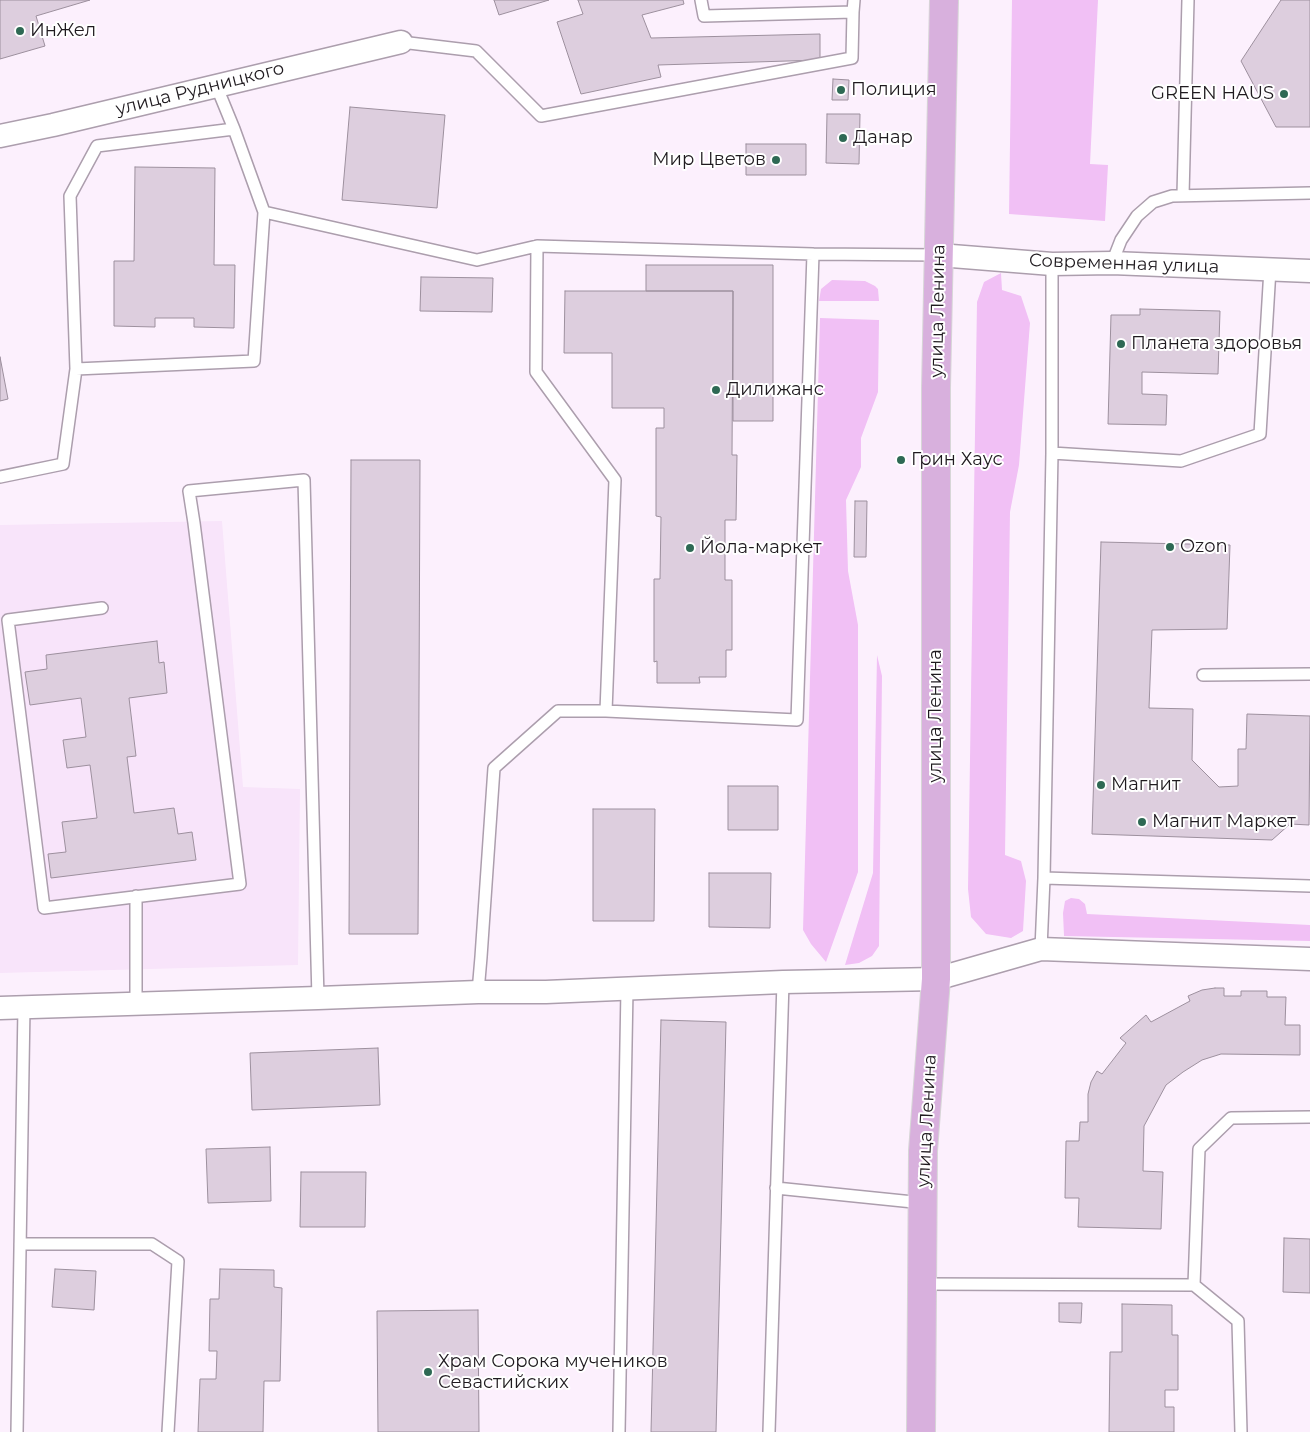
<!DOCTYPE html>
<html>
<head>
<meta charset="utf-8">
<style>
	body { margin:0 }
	canvas { display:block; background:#fcf0fd }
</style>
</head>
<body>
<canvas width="1310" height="1432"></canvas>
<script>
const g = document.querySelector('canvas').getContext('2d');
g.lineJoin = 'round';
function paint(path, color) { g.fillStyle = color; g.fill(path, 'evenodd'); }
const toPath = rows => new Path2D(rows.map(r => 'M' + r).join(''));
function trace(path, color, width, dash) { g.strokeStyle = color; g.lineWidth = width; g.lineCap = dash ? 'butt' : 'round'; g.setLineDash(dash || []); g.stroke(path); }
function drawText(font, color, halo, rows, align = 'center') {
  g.font = font + ' Montserrat,sans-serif'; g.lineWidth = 4; g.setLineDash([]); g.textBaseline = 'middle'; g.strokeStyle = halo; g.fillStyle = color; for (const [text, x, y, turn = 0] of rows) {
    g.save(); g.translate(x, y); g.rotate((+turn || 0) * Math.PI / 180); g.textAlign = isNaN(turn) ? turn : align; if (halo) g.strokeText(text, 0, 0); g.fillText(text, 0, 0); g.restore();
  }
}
paint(toPath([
	[222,521,243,787,300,789,298,965,0,973,0,525]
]), '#f8e4fa');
paint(toPath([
	[1012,0,1098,0,1090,164,1108,165,1105,221,1009,214],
	[1001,273,1002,290,1021,296,1030,323,1019,465,1010,512,1005,855,1021,861,1026,881,1023,931,1011,938,986,934,971,917,968,889,977,302,984,282],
	[832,280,865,281,875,286,878,289,879,301,819,301,821,289],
	[820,318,879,320,878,392,861,438,861,467,846,500,848,571,858,625,858,872,826,962,811,944,803,930],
	[877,655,882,676,879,946,872,956,859,963,845,965,873,873],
	[1071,898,1079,899,1085,904,1087,914,1310,925,1310,941,1064,936,1063,913,1065,901]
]), '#f1c0f5');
const building = toPath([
	[0,0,90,0,36,16,45,46,0,59,0,0],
	[494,0,549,0,499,15,494,0],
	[578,0,683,0,684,4,642,15,651,38,820,34,820,60,658,65,661,77,581,94,557,22,583,14,578,0],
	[1281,0,1310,0,1310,127,1276,127,1241,61,1281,0],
	[833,79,849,80,848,100,832,100,833,79],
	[350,107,445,115,437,208,342,200,350,107],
	[827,114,860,114,859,164,826,163,827,114],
	[746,144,806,144,806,175,746,175,746,144],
	[135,167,215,168,214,265,235,265,234,328,194,327,194,318,155,318,155,327,114,326,114,261,134,261,135,167],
	[646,265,773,265,773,421,733,421,733,291,646,291,646,265],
	[421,277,493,278,492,312,420,311,421,277],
	[565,291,733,291,732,455,737,455,736,520,725,520,725,580,732,580,732,650,726,650,726,677,699,677,700,683,657,683,657,661,654,662,654,579,660,579,661,517,656,516,656,428,664,428,664,408,612,408,612,353,564,353,565,291],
	[1140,309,1220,311,1218,374,1142,372,1142,394,1167,395,1166,425,1108,424,1111,315,1140,315,1140,309],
	[0,357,8,399,0,401,0,357],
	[351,460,420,460,418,934,349,934,351,460],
	[855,501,867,501,866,557,854,557,855,501],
	[1101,542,1230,545,1227,629,1152,630,1149,708,1193,709,1192,760,1219,787,1238,786,1238,749,1246,749,1247,714,1310,716,1309,825,1290,824,1272,840,1092,834,1101,542],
	[157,641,159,663,164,662,167,693,129,698,136,756,127,757,134,813,174,808,178,834,192,832,196,860,51,878,48,854,66,852,62,822,97,818,90,765,67,768,63,740,86,737,81,698,30,705,25,672,47,669,46,655,157,641],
	[728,786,778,786,778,830,728,830,728,786],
	[593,809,655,809,654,921,593,921,593,809],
	[709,873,771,873,770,928,709,927,709,873],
	[1215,988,1224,988,1224,996,1241,996,1241,991,1267,991,1267,997,1286,997,1285,1025,1300,1025,1300,1055,1221,1054,1202,1060,1183,1072,1166,1085,1144,1126,1143,1171,1163,1172,1161,1229,1078,1227,1079,1198,1065,1198,1066,1141,1079,1141,1080,1122,1088,1122,1088,1094,1091,1082,1097,1071,1102,1074,1126,1043,1120,1038,1146,1015,1151,1022,1190,1001,1188,996,1202,990,1215,988],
	[661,1020,726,1022,716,1432,651,1432,661,1020],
	[378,1048,380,1105,252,1110,250,1053,378,1048],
	[270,1147,271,1201,208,1203,206,1149,270,1147],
	[301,1172,366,1172,365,1227,300,1227,301,1172],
	[1284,1238,1310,1239,1310,1293,1283,1292,1284,1238],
	[55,1269,96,1271,94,1310,52,1307,55,1269],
	[220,1269,274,1270,274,1287,282,1288,280,1381,264,1381,263,1432,198,1432,200,1379,216,1379,217,1351,209,1351,210,1299,219,1299,220,1269],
	[1059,1303,1082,1303,1081,1323,1059,1322,1059,1303],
	[1122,1304,1172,1305,1172,1335,1178,1335,1178,1390,1165,1390,1165,1407,1174,1407,1174,1432,1109,1432,1110,1352,1122,1352,1122,1304],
	[478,1310,479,1432,378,1432,377,1311,478,1310]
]);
paint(building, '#ddcede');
trace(building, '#9d909e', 1);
const lane = toPath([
	[701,0,704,16,853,12,854,0],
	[401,42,476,51,541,116,852,58,853,12],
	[216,85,234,129],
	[1183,195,1188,0],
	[1112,263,1121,240,1137,216,1153,202,1172,196,1310,193],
	[76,369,254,361,264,212,477,260,537,246],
	[1052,453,1181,461,1260,434,1270,269],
	[0,477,63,464,76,369,70,196,97,146,234,129,264,212],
	[102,608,8,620,44,908,240,884,194,523,189,491,304,480,318,998],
	[1203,675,1310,674],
	[606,711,797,720,813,254],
	[1044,878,1310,886],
	[1041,949,1044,878,1052,453,1052,264],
	[478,992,481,957,494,768,558,711,606,711,615,480,536,372,537,246,813,254,939,255],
	[136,1004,136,896],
	[776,1188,923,1203],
	[20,1244,152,1244,178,1261,168,1432],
	[922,1284,1194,1285,1199,1149,1231,1118,1310,1117],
	[1194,1285,1238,1321,1241,1432],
	[17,1432,24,1007],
	[619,1432,627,989],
	[769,1432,783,982]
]);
const street = toPath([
	[0,136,53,125,401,42],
	[939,255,1052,264,1112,263,1310,271],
	[0,1008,318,998,478,992,546,992,783,982,936,979,1041,949,1310,959]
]);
const primary = toPath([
	[921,1432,923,1151,936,979,936,388,944,0]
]);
trace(lane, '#ac9ead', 14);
trace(street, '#ac9ead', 25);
trace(primary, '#d7d6d7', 30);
trace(lane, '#fff', 11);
trace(street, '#fff', 22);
trace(primary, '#d8b0dd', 28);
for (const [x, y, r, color] of [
	[20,31,5,"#2e6954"],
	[841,90,5,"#2e6954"],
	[1284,94,5,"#2e6954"],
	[843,138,5,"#2e6954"],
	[776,160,5,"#2e6954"],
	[1121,344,5,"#2e6954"],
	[716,390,5,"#2e6954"],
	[901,460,5,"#2e6954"],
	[1170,547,5,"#2e6954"],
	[690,548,5,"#2e6954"],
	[1101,785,5,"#2e6954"],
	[1142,822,5,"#2e6954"],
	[428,1372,5,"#2e6954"]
]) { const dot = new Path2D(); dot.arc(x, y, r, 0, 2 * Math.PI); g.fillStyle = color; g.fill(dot); trace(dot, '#fff', 2); }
drawText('18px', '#1f1a1f', '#fff', [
	["ИнЖел",30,31],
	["Полиция",851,90],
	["GREEN HAUS",1274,94,"right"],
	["Данар",853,138],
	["Мир Цветов",766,160,"right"],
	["Планета здоровья",1131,344],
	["Дилижанс",726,390],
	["Грин Хаус",911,460],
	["Ozon",1180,547],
	["Йола-маркет",700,548],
	["Магнит",1111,785],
	["Магнит Маркет",1152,822],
	["Храм Сорока мучеников",438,1362],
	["Севастийских",438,1383]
], 'left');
drawText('18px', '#1f1a1f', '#fff', [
	["улица Рудницкого",200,89,-14],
	["Современная улица",1124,264,2],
	["улица Ленина",938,311,-89],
	["улица Ленина",936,716,-90],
	["улица Ленина",927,1121,-87]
]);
</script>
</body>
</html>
